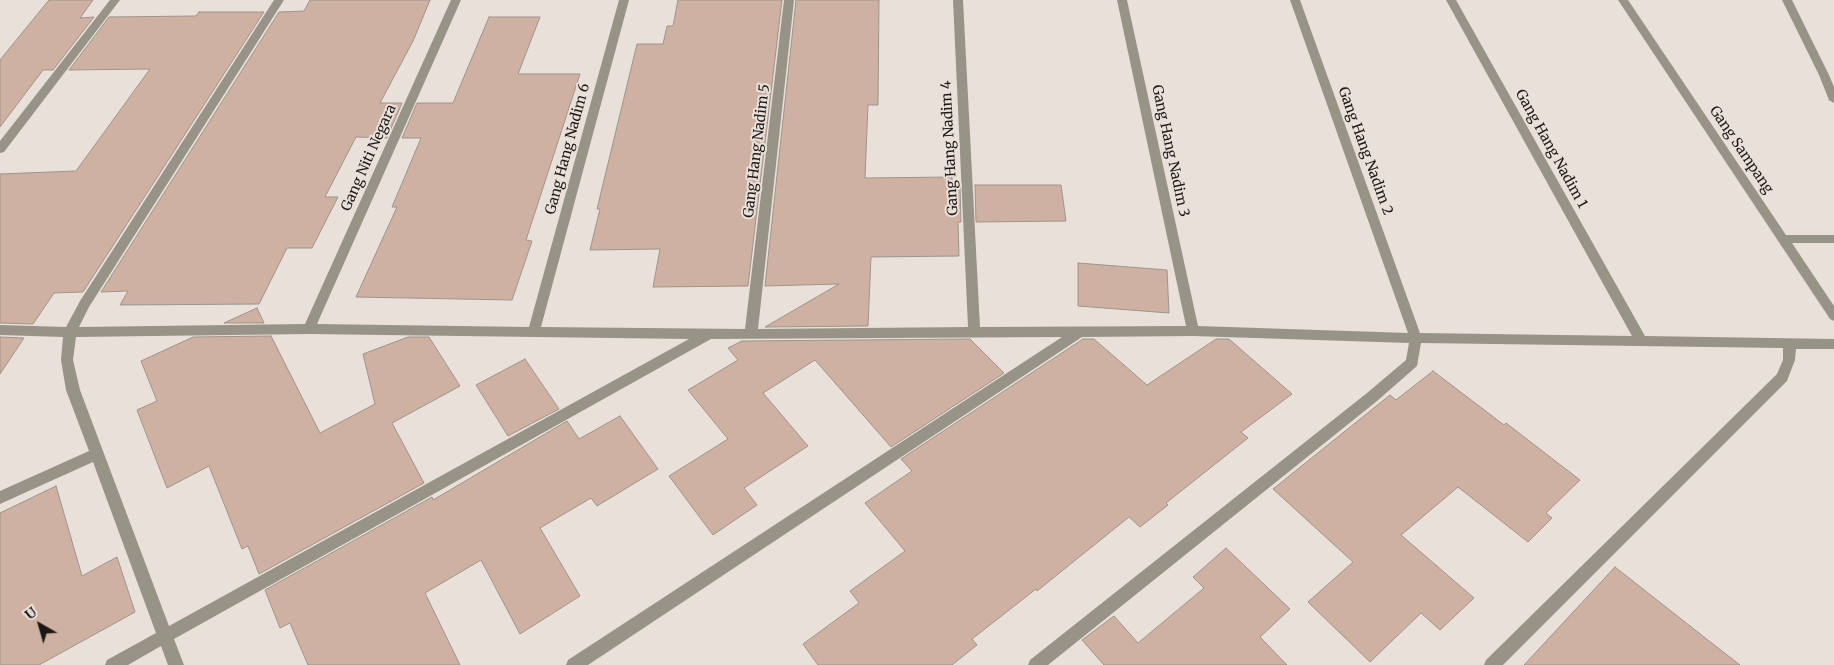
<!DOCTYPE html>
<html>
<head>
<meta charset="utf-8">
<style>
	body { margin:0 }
	#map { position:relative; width:1834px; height:665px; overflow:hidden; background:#eae0da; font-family:Merriweather,serif }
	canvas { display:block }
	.north { position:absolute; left:15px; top:600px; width:50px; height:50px; -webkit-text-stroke:4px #eae0da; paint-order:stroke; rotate:322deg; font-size:14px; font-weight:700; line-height:20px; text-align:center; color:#1c1816 }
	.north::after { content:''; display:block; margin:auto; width:18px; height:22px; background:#1c1816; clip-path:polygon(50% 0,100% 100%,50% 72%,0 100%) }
</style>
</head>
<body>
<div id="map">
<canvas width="1834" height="665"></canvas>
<div class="north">U</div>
</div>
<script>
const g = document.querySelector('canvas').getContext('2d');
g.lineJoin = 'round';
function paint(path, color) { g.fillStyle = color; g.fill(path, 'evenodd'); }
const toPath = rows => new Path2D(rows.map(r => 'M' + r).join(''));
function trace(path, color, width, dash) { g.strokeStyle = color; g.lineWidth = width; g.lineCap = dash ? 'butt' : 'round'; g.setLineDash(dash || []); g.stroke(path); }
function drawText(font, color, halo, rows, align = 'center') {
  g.font = font + ' Merriweather,serif'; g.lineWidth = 4; g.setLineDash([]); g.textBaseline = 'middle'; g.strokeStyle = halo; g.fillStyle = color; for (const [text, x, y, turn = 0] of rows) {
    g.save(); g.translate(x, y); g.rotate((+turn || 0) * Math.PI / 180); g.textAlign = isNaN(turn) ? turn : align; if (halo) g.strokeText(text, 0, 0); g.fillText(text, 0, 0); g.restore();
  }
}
const building = toPath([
	[49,0,93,0,80,18,94,17,53,70,43,70,0,127,0,60,49,0],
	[310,0,430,0,413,41,380,103,402,103,387,138,356,137,325,197,338,197,312,248,287,248,259,304,120,305,128,291,101,292,279,12,304,11,310,0],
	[678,0,782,0,748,286,653,287,660,249,590,250,600,209,597,209,637,44,663,44,667,26,673,26,678,0],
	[796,0,879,0,878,105,868,105,865,178,952,177,952,185,960,185,961,222,958,222,959,256,871,257,868,326,765,327,839,284,765,286,796,0],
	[199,12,264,12,83,292,54,293,33,324,0,323,0,174,76,171,150,69,69,70,109,17,196,16,199,12],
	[489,17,540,17,518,74,580,74,526,240,532,241,512,300,356,297,397,207,392,207,421,138,402,138,417,103,453,103,489,17],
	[975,185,1061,185,1066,221,976,222,975,185],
	[1078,263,1167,270,1169,313,1078,306,1078,263],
	[257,308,264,323,224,323,257,308],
	[271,336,320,433,375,404,363,354,408,337,429,337,460,386,392,423,424,483,259,574,248,546,242,549,209,466,167,488,137,410,157,401,141,361,193,337,271,336],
	[0,337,24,338,0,374,0,337],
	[970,339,1004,373,891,447,815,360,763,393,808,446,744,488,757,505,713,535,669,476,728,439,688,390,738,360,728,348,742,341,970,339],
	[1083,339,1094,339,1147,385,1216,339,1229,339,1292,394,1241,432,1248,438,1166,503,1168,505,1140,527,1129,517,1037,591,1036,589,972,639,977,645,952,665,818,665,803,644,859,603,850,591,905,551,865,503,912,471,901,459,1083,339],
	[525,359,559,409,508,436,476,385,525,359],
	[1433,371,1504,425,1506,423,1580,480,1546,513,1552,518,1528,542,1458,487,1401,535,1474,598,1440,630,1421,613,1370,662,1308,602,1353,562,1273,489,1390,395,1396,400,1433,371],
	[620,416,658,469,597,506,591,498,540,528,580,596,520,634,481,560,425,593,460,665,308,665,290,623,280,628,265,590,432,497,433,500,567,421,579,439,620,416],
	[56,486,82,576,117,557,135,612,39,665,0,665,0,513,56,486],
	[1226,548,1290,609,1260,637,1287,665,1104,665,1082,640,1114,616,1138,643,1204,588,1193,577,1226,548],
	[1615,567,1704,637,1740,665,1524,665,1615,567]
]);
paint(building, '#ceb1a0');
trace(building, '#9d948e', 1);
paint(toPath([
	[110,0,120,0,4,152,0,153,0,141,110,0],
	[274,0,284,0,89,307,79,327,305,324,451,0,461,0,317,324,529,327,619,0,629,0,541,327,745,329,784,0,794,0,758,329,968,327,953,0,963,0,980,327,1186,326,1117,0,1127,0,1198,326,1408,333,1290,0,1300,0,1420,333,1632,336,1446,0,1456,0,1645,336,1834,339,1834,349,1796,349,1795,360,1787,381,1503,665,1484,665,1486,660,1777,374,1783,360,1783,348,1421,343,1417,366,1377,401,1048,665,1028,665,1030,660,1367,393,1406,360,1409,343,1193,336,1082,337,588,665,566,665,568,660,1062,337,711,339,174,639,184,665,168,665,161,646,128,665,105,665,107,660,156,633,93,462,0,504,0,491,89,451,66,390,61,360,63,337,0,335,0,325,66,327,80,301,274,0],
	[309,334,689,339,169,626,80,390,73,360,76,337,309,334],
	[1618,0,1628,0,1786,235,1834,235,1834,243,1792,243,1834,306,1834,321,1830,319,1618,0],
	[1782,0,1792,0,1829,75,1834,87,1834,103,1829,100,1819,75,1782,0]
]), '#989387');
drawText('14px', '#1c1816', '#eae0da', [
	["Gang Hang Nadim 4",950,148,-93],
	["Gang Hang Nadim 6",568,149,-75],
	["Gang Hang Nadim 1",1551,149,61],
	["Gang Sampang",1741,150,56],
	["Gang Hang Nadim 5",757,151,-83],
	["Gang Hang Nadim 3",1170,151,78],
	["Gang Hang Nadim 2",1365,151,70],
	["Gang Niti Negara",369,158,-66]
]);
</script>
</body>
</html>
